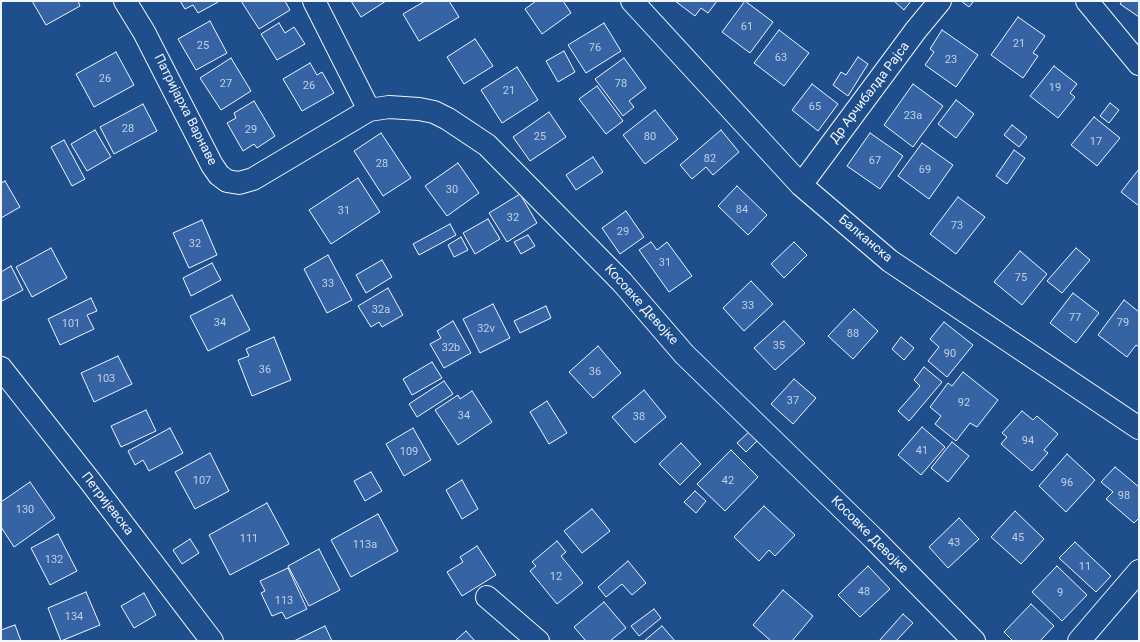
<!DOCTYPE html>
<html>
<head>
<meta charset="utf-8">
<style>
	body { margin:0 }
	#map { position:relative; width:1140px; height:642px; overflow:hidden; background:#1f4e8c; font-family:Roboto,sans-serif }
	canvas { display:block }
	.frame { position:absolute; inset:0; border:2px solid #f2f6ff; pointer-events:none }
</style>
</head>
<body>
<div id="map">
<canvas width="1140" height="642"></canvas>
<div class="frame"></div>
</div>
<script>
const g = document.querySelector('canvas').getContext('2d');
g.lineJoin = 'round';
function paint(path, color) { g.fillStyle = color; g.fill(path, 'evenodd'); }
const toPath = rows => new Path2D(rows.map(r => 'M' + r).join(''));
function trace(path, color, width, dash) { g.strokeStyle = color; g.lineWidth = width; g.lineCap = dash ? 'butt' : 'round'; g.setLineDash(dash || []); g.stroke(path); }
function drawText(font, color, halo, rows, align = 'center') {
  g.font = font + ' Roboto,sans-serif'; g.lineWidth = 3; g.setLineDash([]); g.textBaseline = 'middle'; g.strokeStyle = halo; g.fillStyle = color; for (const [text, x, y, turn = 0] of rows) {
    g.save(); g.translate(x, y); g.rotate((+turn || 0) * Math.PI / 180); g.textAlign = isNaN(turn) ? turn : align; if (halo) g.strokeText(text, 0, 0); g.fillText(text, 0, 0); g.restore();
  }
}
const building = toPath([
	[32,1,78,1,80,6,46,25,32,1],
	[180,1,218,1,218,2,198,13,193,5,185,9,180,1],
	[241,1,285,1,290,10,259,29,241,1],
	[351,1,386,1,361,17,351,1],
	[425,1,449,1,459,17,419,41,403,14,425,1],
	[536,1,563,1,571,13,542,34,525,9,536,1],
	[675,1,717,1,708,13,701,8,695,16,675,1],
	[745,1,773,22,750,53,722,32,745,1],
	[894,1,911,1,904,10,894,1],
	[961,1,974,1,969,7,961,1],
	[1122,1,1139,1,1139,17,1120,4,1122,1],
	[1018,17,1045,36,1033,53,1038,56,1023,78,991,55,1018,17],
	[210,21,227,53,196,70,178,39,210,21],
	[279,23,285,33,294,27,305,44,277,60,261,34,279,23],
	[604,23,621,51,586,73,568,45,604,23],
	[779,30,809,53,784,86,754,63,779,30],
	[942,30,978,55,956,87,925,65,934,52,930,49,942,30],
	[475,39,493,66,464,84,447,57,475,39],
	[564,51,575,72,558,82,546,61,564,51],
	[116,52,134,85,94,107,76,74,116,52],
	[858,57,868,64,848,96,833,85,841,72,846,75,858,57],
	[231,58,251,91,221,110,200,78,231,58],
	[624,58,646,88,629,101,634,107,623,116,595,79,624,58],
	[310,63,317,75,322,72,334,93,302,111,283,79,310,63],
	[1054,66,1077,84,1070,93,1075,97,1058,118,1030,96,1054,66],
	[517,67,538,100,502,123,481,90,517,67],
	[812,84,838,104,818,131,792,110,812,84],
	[913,84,943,106,913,147,884,125,913,84],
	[597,86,623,121,606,134,579,99,597,86],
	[956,100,974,114,956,138,938,124,956,100],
	[254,101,275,136,257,148,254,144,243,151,227,123,236,118,234,113,254,101],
	[1110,103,1119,110,1109,123,1100,116,1110,103],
	[143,104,157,131,114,154,100,127,143,104],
	[655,110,678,139,645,164,623,135,655,110],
	[549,112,566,137,530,161,513,137,549,112],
	[1094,117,1120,138,1097,166,1071,145,1094,117],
	[1012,125,1027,137,1019,147,1004,135,1012,125],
	[95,130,111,157,87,171,71,144,95,130],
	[721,130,739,152,713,175,706,167,692,179,680,165,721,130],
	[381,133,411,178,383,196,354,151,381,133],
	[870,133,903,156,880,189,847,166,870,133],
	[64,140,85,179,72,186,51,147,64,140],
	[922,143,953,165,929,199,898,176,922,143],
	[1014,150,1025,158,1007,184,996,176,1014,150],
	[593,157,603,172,576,190,566,175,593,157],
	[458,163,479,193,447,216,425,186,458,163],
	[1139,169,1139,206,1121,192,1139,169],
	[358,178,380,212,331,244,309,210,358,178],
	[5,181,20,207,1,218,1,183,5,181],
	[737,186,767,215,748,235,718,206,737,186],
	[520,194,537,223,507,242,489,213,520,194],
	[958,197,985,217,956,254,930,234,958,197],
	[626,211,644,237,620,254,602,228,626,211],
	[488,219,500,239,475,254,463,233,488,219],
	[202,220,217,255,189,268,173,233,202,220],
	[450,224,456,235,419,255,413,244,450,224],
	[528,235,535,246,521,254,514,242,528,235],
	[461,237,468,250,454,257,448,245,461,237],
	[651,242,657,250,667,242,692,276,669,292,639,250,651,242],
	[794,242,807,255,784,278,771,264,794,242],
	[51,248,67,278,32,297,16,267,51,248],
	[1076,248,1090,260,1062,293,1047,281,1076,248],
	[1020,251,1047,274,1022,305,994,282,1020,251],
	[328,255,352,300,327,313,304,269,328,255],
	[382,260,392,277,366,293,356,275,382,260],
	[212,263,221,280,191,296,183,278,212,263],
	[11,266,23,290,2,301,1,298,1,272,11,266],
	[751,281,773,304,744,331,723,308,751,281],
	[388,288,403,315,382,327,379,322,371,327,358,306,388,288],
	[1073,293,1099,313,1076,343,1050,323,1073,293],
	[232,295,250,330,208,351,190,316,232,295],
	[91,298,97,311,87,315,94,329,60,345,48,319,91,298],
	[1124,300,1139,312,1139,347,1136,345,1127,357,1098,335,1124,300],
	[493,304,510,338,480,353,463,319,493,304],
	[546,306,551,318,520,333,514,321,546,306],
	[854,309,878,331,853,359,828,336,854,309],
	[453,321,471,353,444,368,430,344,441,338,437,331,453,321],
	[784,321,805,343,775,370,754,348,784,321],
	[944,322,973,345,947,377,928,361,939,347,930,339,944,322],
	[274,337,291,380,252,396,238,360,249,356,246,349,274,337],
	[901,337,914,348,904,360,892,349,901,337],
	[598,346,621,373,593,398,569,372,598,346],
	[118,356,132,384,94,402,81,373,118,356],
	[432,362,442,378,412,395,403,379,432,362],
	[924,367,942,382,909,421,898,411,920,386,914,380,924,367],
	[963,372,998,400,977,427,970,423,956,441,935,424,941,416,930,407,948,383,952,386,963,372],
	[794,379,816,398,793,424,771,404,794,379],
	[444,381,453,394,417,417,409,404,444,381],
	[644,390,666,417,635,443,612,417,644,390],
	[472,391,492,422,458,445,435,410,458,395,460,399,472,391],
	[547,401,567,433,549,444,530,412,547,401],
	[146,410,156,431,121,447,111,426,146,410],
	[1022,411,1033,420,1037,416,1058,434,1044,450,1048,453,1032,471,1001,444,1007,437,1002,433,1022,411],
	[922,427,945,447,921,475,898,455,922,427],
	[170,428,183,453,149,471,143,460,135,465,128,451,170,428],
	[413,428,431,460,404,476,386,444,413,428],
	[750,431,758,440,746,452,737,443,750,431],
	[952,442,969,456,948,482,931,468,952,442],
	[681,443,701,464,680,485,659,464,681,443],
	[731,450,758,477,725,511,697,484,731,450],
	[210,453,229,491,195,509,175,472,210,453],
	[1067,454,1095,480,1066,512,1039,486,1067,454],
	[1115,467,1139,487,1139,518,1134,523,1106,499,1113,492,1101,482,1115,467],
	[371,472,382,491,365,501,354,481,371,472],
	[462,480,478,509,462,519,446,490,462,480],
	[30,482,55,518,14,547,1,527,1,502,30,482],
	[695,491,706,501,696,513,684,502,695,491],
	[267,503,289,544,230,575,209,535,267,503],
	[764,506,795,535,775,556,769,550,759,561,734,537,764,506],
	[592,509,610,531,582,553,564,531,592,509],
	[1015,511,1044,539,1021,564,991,537,1015,511],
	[378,514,398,551,351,577,331,540,378,514],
	[959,518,979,539,948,568,929,547,959,518],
	[58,534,77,571,50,585,31,548,58,534],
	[190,539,199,553,182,564,173,550,190,539],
	[557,541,566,552,561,556,583,583,557,604,530,571,536,566,532,562,557,541],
	[1075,542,1111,576,1096,592,1059,558,1075,542],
	[477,546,496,575,462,596,447,572,463,562,460,557,477,546],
	[319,549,340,590,309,606,288,566,319,549],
	[628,561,646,583,632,595,622,584,606,597,598,587,628,561],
	[868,566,890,589,860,617,838,595,868,566],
	[1057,566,1087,595,1062,621,1032,592,1057,566],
	[288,568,307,609,286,619,282,612,272,616,261,593,265,591,260,581,288,568],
	[783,590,813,616,792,641,771,641,753,625,783,590],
	[86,592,100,625,61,641,48,608,86,592],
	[144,593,156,615,134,628,121,606,144,593],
	[604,602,626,628,610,641,586,641,574,627,604,602],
	[1031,604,1054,626,1040,641,1013,641,1004,632,1031,604],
	[654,609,661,618,639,636,631,626,654,609],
	[903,614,913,623,896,641,879,641,903,614],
	[15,625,21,641,1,641,1,630,15,625],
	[325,626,332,641,294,641,325,626],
	[662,626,675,641,644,641,662,626],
	[466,631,475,641,455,641,466,631]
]);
paint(building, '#3563a3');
trace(building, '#f2f6ff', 1);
const minor = toPath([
	[125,1,144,32,212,165,219,175,227,181,239,183,253,179,369,110],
	[314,1,369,110,389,107,419,109,434,112,448,119,487,145,622,282,684,354,873,538,974,641],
	[632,1,801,185,890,261,1139,428],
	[1087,1,1139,64],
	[801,185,916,30,940,1],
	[487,597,538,641],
	[1079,641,1139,571]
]);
const major = toPath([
	[1,368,90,481,212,641]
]);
trace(minor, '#f2f6ff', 24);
trace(major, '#f2f6ff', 24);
trace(minor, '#1f4e8c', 22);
trace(major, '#1f4e8c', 22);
drawText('11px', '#c3d1e8', null, [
	["61",747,27],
	["21",1019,44],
	["25",203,46],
	["76",595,48],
	["63",781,58],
	["23",951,60],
	["26",105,79],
	["27",226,84],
	["78",621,84],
	["26",309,86],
	["19",1055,88],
	["21",509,91],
	["65",815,107],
	["23a",913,116],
	["28",128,129],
	["29",251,130],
	["25",540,137],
	["80",650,137],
	["17",1096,142],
	["82",710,159],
	["67",875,161],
	["28",382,164],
	["69",925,170],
	["30",452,190],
	["84",742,210],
	["31",344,211],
	["32",513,218],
	["73",957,226],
	["29",623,232],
	["32",195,244],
	["31",665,263],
	["75",1021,278],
	["33",328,284],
	["33",748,306],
	["32a",381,310],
	["77",1075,318],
	["34",220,323],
	["79",1123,323],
	["101",71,324],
	["32v",486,329],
	["88",853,334],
	["35",779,346],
	["32b",451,348],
	["90",950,354],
	["36",265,370],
	["36",595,372],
	["103",106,379],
	["37",793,401],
	["92",964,403],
	["34",464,416],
	["38",639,417],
	["94",1028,441],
	["41",922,451],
	["109",409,452],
	["107",202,481],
	["42",728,481],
	["96",1067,483],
	["98",1124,496],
	["130",25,510],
	["45",1018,538],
	["111",249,539],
	["43",954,543],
	["113a",365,545],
	["132",54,560],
	["11",1085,567],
	["12",556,577],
	["48",864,592],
	["9",1060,593],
	["113",284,601],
	["134",74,617]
]);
drawText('13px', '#f2f6ff', '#1f4e8c', [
	["Др Арчибалда Рајса",870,93,-53],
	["Патријарха Варнаве",185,110,63],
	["Балканска",865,239,40],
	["Косовке Девојке",641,305,48],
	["Петријевска",107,504,52],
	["Косовке Девојке",869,535,45]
]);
</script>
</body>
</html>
